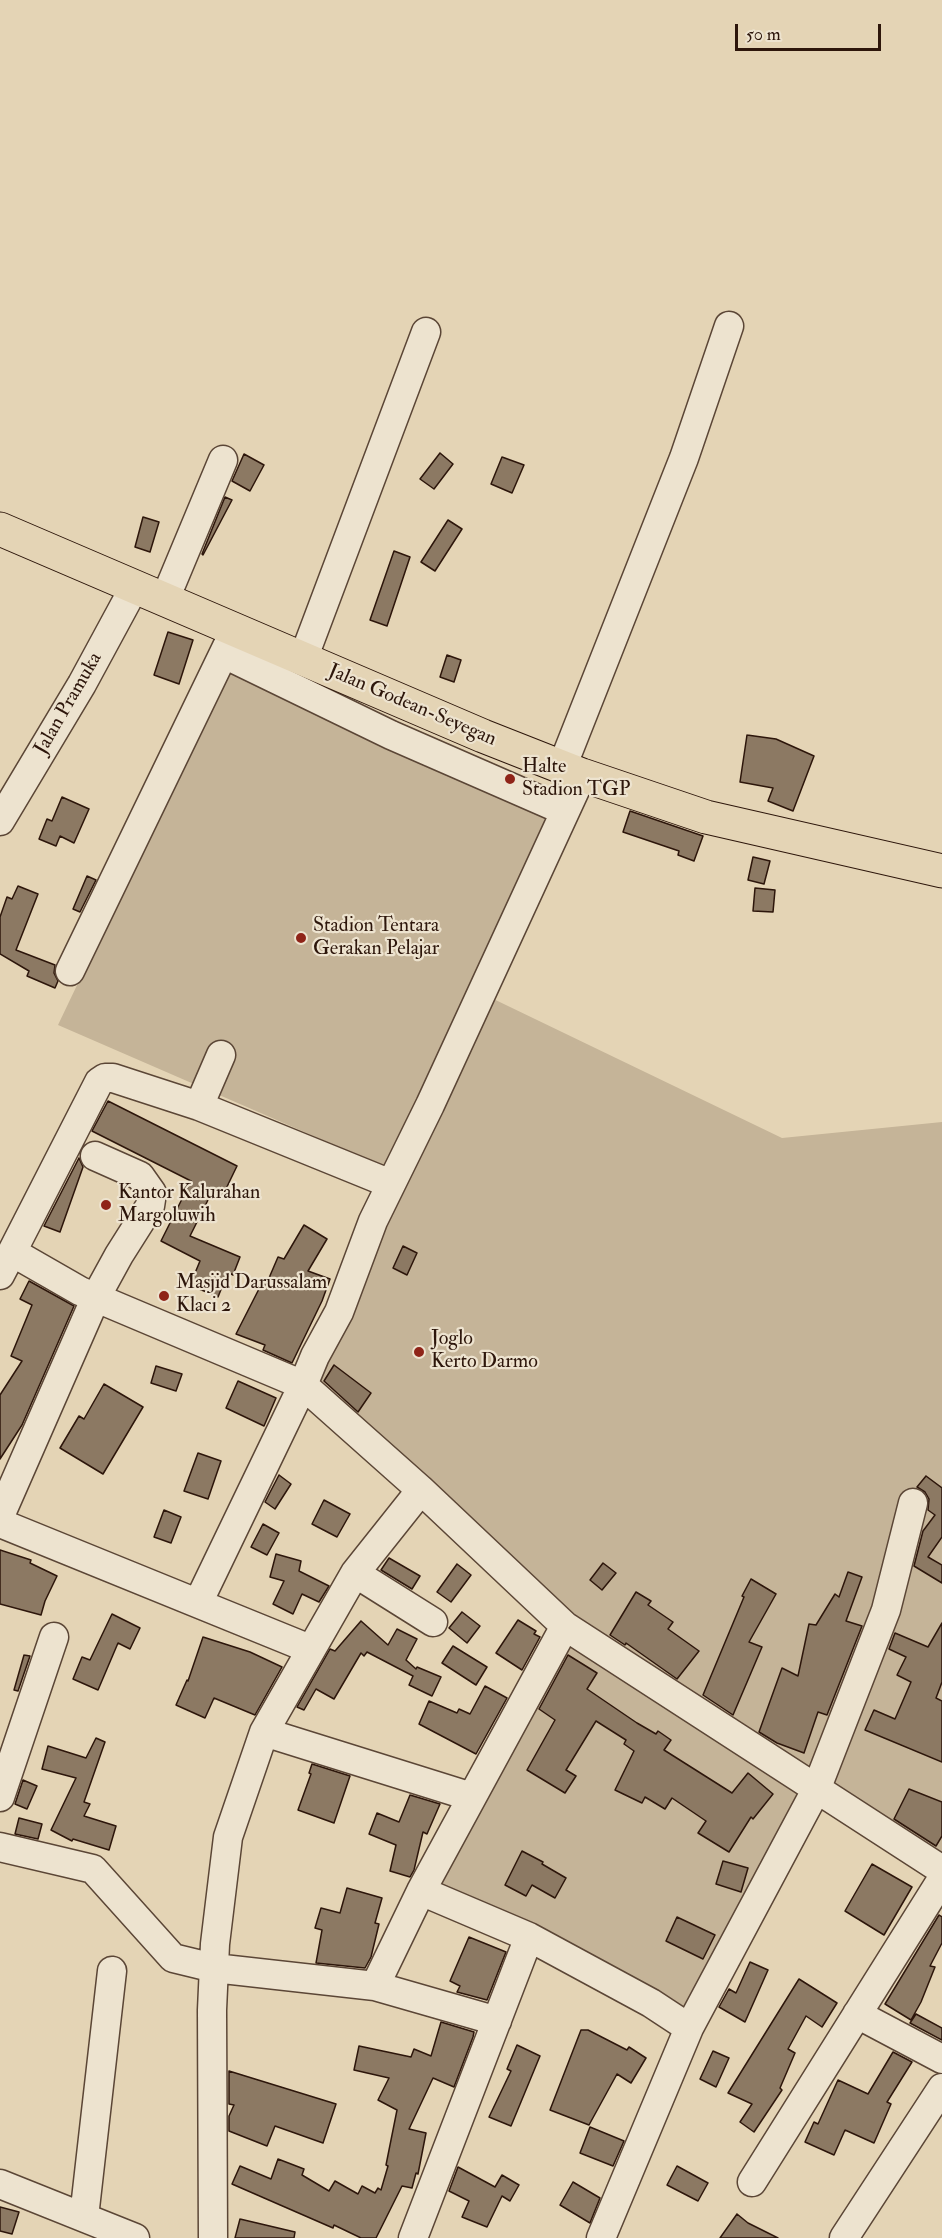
<!DOCTYPE html>
<html>
<head>
<meta charset="utf-8">
<style>
	body { margin:0 }
	#map { position:relative; width:942px; height:2238px; overflow:hidden; background:#e4d4b5; font-family:"IM FELL Double Pica",serif }
	canvas { display:block }
	.scale { position:absolute; left:735px; top:24px; width:146px; height:27px; box-sizing:border-box; border:3px solid #2d160b; border-top:0; padding-left:8px; font-size:18px; line-height:21px; white-space:nowrap; color:#2d160b; -webkit-text-stroke:4px #ede3cf; paint-order:stroke }
</style>
</head>
<body>
<div id="map">
<canvas width="942" height="2238"></canvas>
<div class="scale">50 m</div>
</div>
<script>
const g = document.querySelector('canvas').getContext('2d');
g.lineJoin = 'round';
function paint(path, color) { g.fillStyle = color; g.fill(path, 'evenodd'); }
const toPath = rows => new Path2D(rows.map(r => 'M' + r).join(''));
function trace(path, color, width, dash) { g.strokeStyle = color; g.lineWidth = width; g.lineCap = dash ? 'butt' : 'round'; g.setLineDash(dash || []); g.stroke(path); }
function drawText(font, color, halo, rows, align = 'center') {
  g.font = font + ' "IM FELL Double Pica",serif'; g.lineWidth = 4.5; g.setLineDash([]); g.textBaseline = 'middle'; g.strokeStyle = halo; g.fillStyle = color; for (const [text, x, y, turn = 0] of rows) {
    g.save(); g.translate(x, y); g.rotate((+turn || 0) * Math.PI / 180); g.textAlign = isNaN(turn) ? turn : align; if (halo) g.strokeText(text, 0, 0); g.fillText(text, 0, 0); g.restore();
  }
}
paint(toPath([
	[233,658,565,811,385,1167,58,1025],
	[481,993,782,1138,942,1122,942,1870,817,1789,687,2035,421,1891,565,1626,303,1385]
]), '#c5b498');
const building = toPath([
	[440,453,453,464,434,489,420,479,440,453],
	[244,454,264,465,250,491,232,481,244,454],
	[502,457,524,465,512,493,491,484,502,457],
	[225,497,232,500,203,555,202,554,225,497],
	[143,517,159,522,150,552,135,547,143,517],
	[448,520,462,529,435,571,421,562,448,520],
	[394,551,410,557,387,626,370,620,394,551],
	[168,632,193,640,179,684,154,675,168,632],
	[447,655,461,660,454,682,440,677,447,655],
	[747,735,776,739,814,756,793,811,768,801,773,788,740,782,747,735],
	[62,797,89,809,74,843,60,836,56,846,39,839,47,819,52,821,62,797],
	[630,811,703,836,694,861,678,855,679,851,623,832,630,811],
	[753,857,770,861,764,884,748,880,753,857],
	[87,876,96,880,80,912,73,909,87,876],
	[18,886,38,894,16,950,55,965,54,973,58,981,55,988,27,976,29,971,0,954,0,917,7,897,12,899,18,886],
	[755,888,775,890,773,912,753,911,755,888],
	[108,1101,237,1166,222,1197,212,1192,190,1236,240,1257,233,1275,228,1272,218,1297,190,1285,200,1261,161,1241,191,1181,92,1131,108,1101],
	[79,1158,83,1167,60,1232,44,1226,79,1158],
	[304,1225,327,1239,308,1271,330,1279,322,1301,292,1363,263,1350,265,1345,236,1334,262,1283,266,1285,278,1257,284,1259,304,1225],
	[403,1246,417,1253,407,1275,393,1268,403,1246],
	[29,1281,74,1306,22,1425,0,1459,0,1395,22,1361,11,1356,32,1305,20,1299,29,1281],
	[334,1365,371,1393,358,1412,324,1381,334,1365],
	[156,1366,182,1374,176,1391,151,1383,156,1366],
	[238,1381,276,1398,264,1426,226,1408,238,1381],
	[104,1384,143,1407,103,1474,60,1448,79,1416,84,1419,104,1384],
	[198,1453,221,1461,208,1499,184,1491,198,1453],
	[279,1475,291,1484,275,1509,265,1502,279,1475],
	[926,1476,942,1488,942,1537,928,1557,942,1565,942,1583,914,1566,923,1531,935,1515,928,1510,929,1499,925,1492,917,1487,926,1476],
	[324,1500,350,1514,337,1537,312,1524,324,1500],
	[164,1510,181,1517,171,1543,154,1537,164,1510],
	[263,1524,279,1533,267,1555,251,1547,263,1524],
	[0,1550,31,1560,30,1563,57,1576,45,1601,41,1615,0,1604,0,1550],
	[276,1554,301,1561,299,1571,329,1586,319,1602,302,1594,293,1614,273,1604,284,1581,270,1577,276,1554],
	[389,1558,420,1576,412,1589,381,1570,389,1558],
	[603,1563,616,1573,602,1590,590,1580,603,1563],
	[457,1564,471,1575,451,1602,437,1592,457,1564],
	[848,1572,862,1577,846,1621,862,1626,827,1715,818,1712,804,1753,777,1743,759,1732,782,1668,798,1676,809,1624,816,1625,835,1594,839,1597,848,1572],
	[751,1579,776,1594,749,1642,762,1647,733,1715,703,1695,744,1597,742,1596,751,1579],
	[636,1592,651,1601,648,1605,673,1622,668,1629,699,1651,677,1679,626,1643,625,1645,610,1635,636,1592],
	[462,1612,480,1626,467,1643,449,1628,462,1612],
	[112,1614,140,1628,130,1649,118,1643,98,1690,73,1679,82,1657,90,1660,112,1614],
	[518,1620,536,1631,534,1634,540,1637,522,1670,496,1653,518,1620],
	[361,1621,388,1645,397,1629,417,1639,406,1660,416,1669,417,1667,441,1677,432,1696,409,1685,413,1676,367,1652,364,1656,361,1653,334,1699,316,1689,304,1710,297,1707,330,1649,335,1651,361,1621],
	[942,1623,942,1682,936,1698,942,1701,942,1762,865,1730,874,1710,895,1719,911,1682,897,1675,906,1657,889,1649,895,1633,928,1647,942,1623],
	[203,1637,250,1652,282,1667,255,1715,214,1698,205,1718,176,1705,187,1680,188,1681,203,1637],
	[453,1646,487,1667,476,1685,442,1663,453,1646],
	[24,1655,30,1656,18,1691,14,1690,24,1655],
	[568,1655,597,1673,587,1689,637,1723,656,1734,658,1731,671,1740,664,1750,732,1793,748,1773,773,1794,753,1819,751,1817,729,1852,698,1833,706,1821,672,1798,665,1809,645,1797,642,1803,615,1790,634,1751,624,1744,626,1740,596,1721,566,1770,576,1776,565,1793,527,1770,555,1720,539,1709,568,1655],
	[485,1686,507,1698,476,1754,419,1724,429,1701,457,1713,459,1709,470,1714,485,1686],
	[96,1738,105,1742,84,1802,90,1804,84,1816,116,1826,109,1850,73,1839,72,1841,51,1830,76,1778,42,1769,48,1746,86,1758,96,1738],
	[312,1764,350,1776,334,1823,298,1810,311,1774,309,1773,312,1764],
	[23,1780,37,1786,27,1809,15,1804,23,1780],
	[909,1789,942,1802,942,1836,936,1846,894,1819,909,1789],
	[410,1795,440,1804,427,1834,423,1832,414,1870,410,1877,390,1871,396,1845,369,1834,377,1813,399,1822,410,1795],
	[19,1818,42,1824,38,1839,15,1834,19,1818],
	[522,1851,543,1862,542,1864,566,1878,555,1898,532,1885,526,1896,505,1885,522,1851],
	[723,1861,748,1868,741,1892,716,1884,723,1861],
	[872,1864,912,1887,884,1935,845,1911,872,1864],
	[347,1888,382,1898,375,1923,379,1924,371,1957,365,1968,316,1963,322,1930,315,1928,321,1908,340,1913,347,1888],
	[939,1915,942,1917,942,1943,930,1966,935,1967,921,2002,911,2020,885,2004,939,1915],
	[677,1917,715,1935,703,1959,666,1941,677,1917],
	[469,1937,506,1952,487,2000,457,1992,460,1986,450,1981,469,1937],
	[750,1962,768,1970,745,2022,719,2007,729,1989,736,1993,750,1962],
	[799,1979,837,2003,822,2027,806,2016,788,2049,795,2053,780,2088,782,2090,754,2132,740,2122,752,2104,728,2093,799,1979],
	[916,2014,942,2028,942,2040,910,2023,916,2014],
	[441,2022,474,2032,473,2037,454,2087,433,2078,409,2129,426,2133,418,2174,416,2173,412,2188,402,2186,376,2238,361,2238,334,2225,333,2228,232,2184,240,2166,271,2179,278,2159,304,2169,302,2175,329,2191,335,2181,358,2194,362,2186,375,2193,378,2188,381,2190,388,2166,386,2165,397,2110,378,2100,389,2078,354,2070,359,2046,411,2057,414,2049,431,2056,441,2022],
	[581,2030,588,2030,627,2050,629,2047,646,2058,631,2083,617,2074,589,2125,550,2110,581,2030],
	[517,2045,540,2056,511,2126,489,2117,511,2071,507,2069,517,2045],
	[713,2051,729,2058,716,2087,700,2079,713,2051],
	[893,2052,912,2062,887,2102,891,2104,874,2143,845,2130,834,2155,805,2142,814,2122,818,2124,838,2080,868,2094,893,2052],
	[229,2071,336,2104,323,2143,275,2126,267,2146,229,2131,229,2116,234,2105,229,2104,229,2071],
	[590,2127,624,2141,613,2166,580,2153,590,2127],
	[677,2166,708,2183,698,2201,667,2185,677,2166],
	[458,2167,495,2187,502,2175,519,2185,510,2201,502,2196,487,2227,462,2217,469,2201,449,2191,458,2167],
	[573,2182,600,2198,590,2223,560,2205,573,2182],
	[0,2207,19,2212,12,2234,0,2231,0,2207],
	[737,2214,748,2223,778,2238,720,2238,737,2214],
	[240,2219,295,2232,294,2238,235,2238,240,2219]
]);
paint(building, '#8c7963');
trace(building, '#2d160b', 1.5);
const minor = toPath([
	[165,599,223,460],
	[224,654,391,735,565,811],
	[303,659,426,332],
	[562,767,684,458,729,326],
	[0,821,82,684,135,586],
	[70,971,235,630],
	[199,1106,221,1055],
	[12,1252,99,1082,105,1078,113,1078,199,1106,391,1184],
	[0,1275,12,1252,80,1291,303,1385,421,1490,565,1626,942,1870],
	[0,1516,96,1297,119,1255,150,1206,152,1193,140,1176,95,1156],
	[0,1523,310,1649],
	[355,1573,433,1622],
	[198,1603,303,1385,315,1356,339,1312,373,1221,430,1105,582,775],
	[264,1732,472,1797],
	[0,1797,54,1637],
	[0,1847,93,1869,173,1958,214,1968,375,1986,497,2021],
	[421,1891,529,1937,651,2003,689,2028,601,2238],
	[375,1986,421,1891,565,1626],
	[857,2014,942,2059],
	[689,2028,816,1790,886,1610,913,1503],
	[752,2182,942,1879],
	[0,2184,135,2238],
	[84,2217,112,1971],
	[213,2238,212,2010,215,1944,228,1837,264,1732,355,1573,421,1490],
	[413,2238,529,1937],
	[844,2238,942,2088]
]);
const major = toPath([
	[0,529,483,736,582,775,706,817,942,871]
]);
trace(minor, '#5b4636', 31);
trace(major, '#2d160b', 35);
trace(minor, '#ede3cf', 28);
trace(major, '#e4d4b5', 33);
for (const [x, y, r, color] of [
	[510,779,6,"#8f2418"],
	[301,938,6,"#8f2418"],
	[106,1205,6,"#8f2418"],
	[164,1296,6,"#8f2418"],
	[419,1352,6,"#8f2418"]
]) { const dot = new Path2D(); dot.arc(x, y, r, 0, 2 * Math.PI); g.fillStyle = color; g.fill(dot); trace(dot, '#ede3cf', 2); }
drawText('20px', '#2d160b', '#ede3cf', [
	["Jalan Pramuka",69,704,-60],
	["Jalan Godean-Seyegan",412,706,23]
]);
drawText('20px', '#2d160b', '#ede3cf', [
	["Halte",522,768],
	["Stadion TGP",522,791],
	["Stadion Tentara",313,927],
	["Gerakan Pelajar",313,950],
	["Kantor Kalurahan",118,1194],
	["Margoluwih",118,1217],
	["Masjid Darussalam",176,1284],
	["Klaci 2",176,1307],
	["Joglo",431,1340],
	["Kerto Darmo",431,1363]
], 'left');
</script>
</body>
</html>
